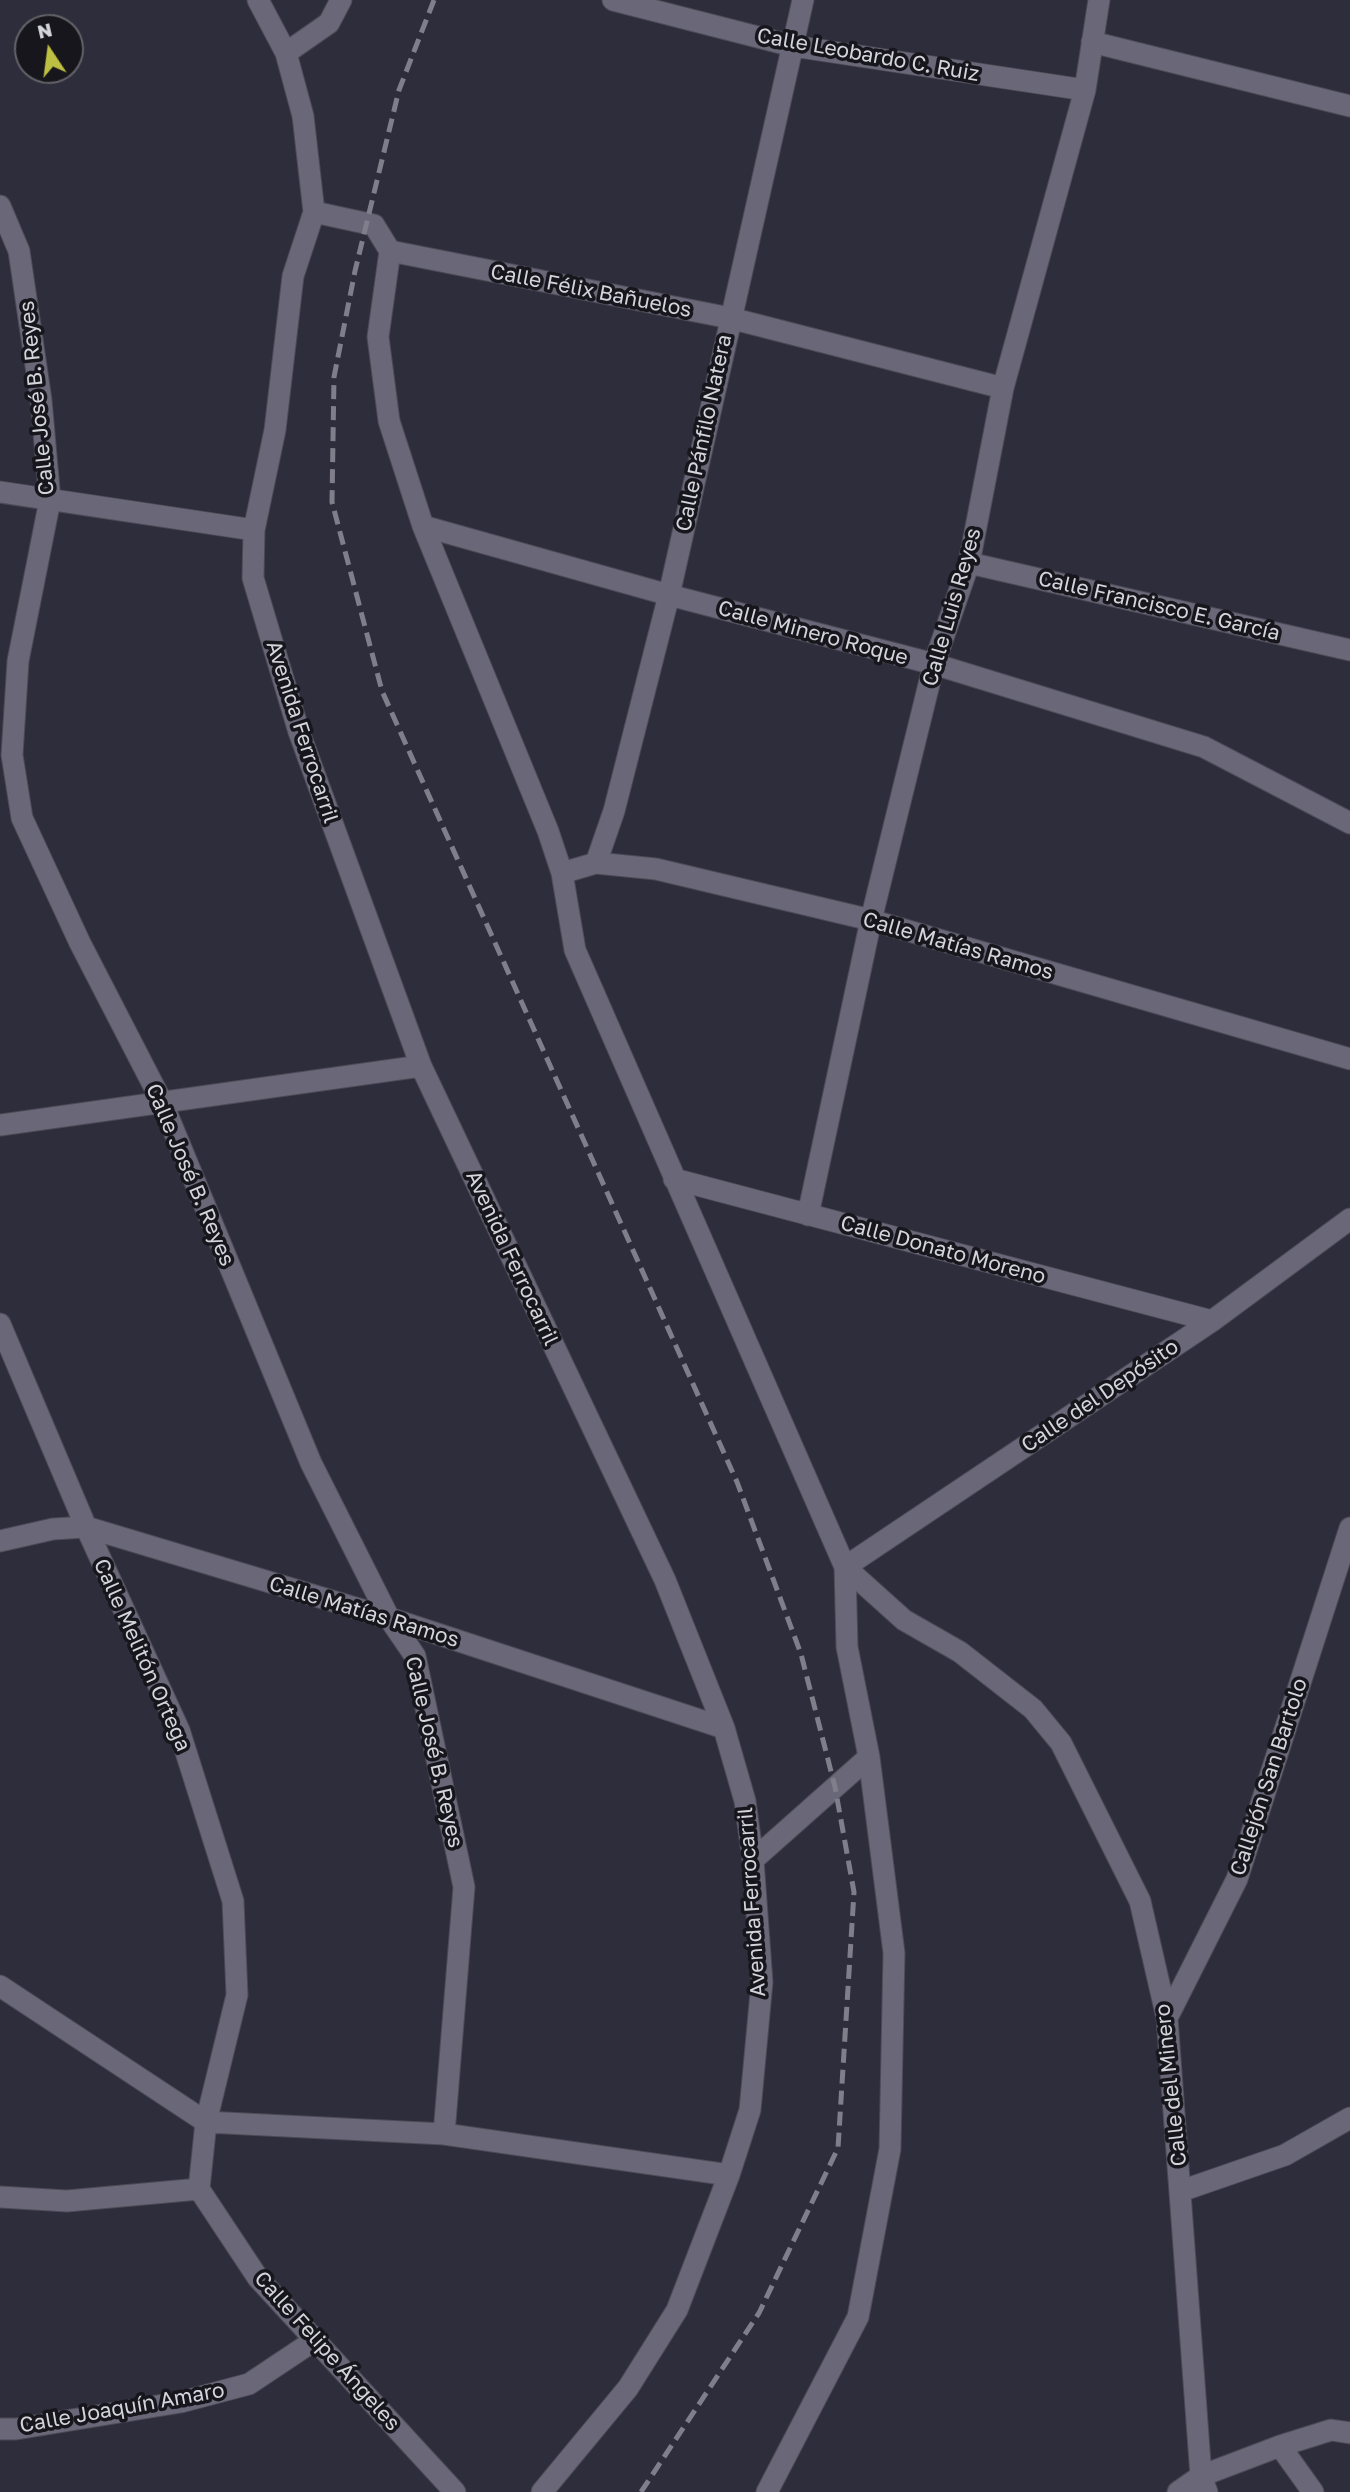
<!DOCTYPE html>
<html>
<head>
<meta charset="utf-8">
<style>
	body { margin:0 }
	#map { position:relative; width:1350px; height:2492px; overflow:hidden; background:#2e2d3b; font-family:"Golos Text",sans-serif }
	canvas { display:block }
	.north { position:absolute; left:14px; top:14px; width:70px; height:70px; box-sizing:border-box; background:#17161c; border:2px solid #636269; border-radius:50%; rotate:347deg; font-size:19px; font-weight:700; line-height:28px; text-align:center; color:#d4d4dd }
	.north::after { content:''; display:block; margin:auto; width:24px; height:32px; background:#bdbf43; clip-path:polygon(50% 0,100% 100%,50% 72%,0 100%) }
</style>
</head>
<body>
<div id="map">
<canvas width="1350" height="2492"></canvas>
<div class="north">N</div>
</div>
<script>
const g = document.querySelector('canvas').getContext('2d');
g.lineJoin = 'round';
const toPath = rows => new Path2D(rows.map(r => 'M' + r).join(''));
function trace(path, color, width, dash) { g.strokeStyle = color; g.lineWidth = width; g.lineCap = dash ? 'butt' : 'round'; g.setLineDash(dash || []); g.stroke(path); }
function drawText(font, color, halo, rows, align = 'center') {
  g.font = font + ' "Golos Text",sans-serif'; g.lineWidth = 7; g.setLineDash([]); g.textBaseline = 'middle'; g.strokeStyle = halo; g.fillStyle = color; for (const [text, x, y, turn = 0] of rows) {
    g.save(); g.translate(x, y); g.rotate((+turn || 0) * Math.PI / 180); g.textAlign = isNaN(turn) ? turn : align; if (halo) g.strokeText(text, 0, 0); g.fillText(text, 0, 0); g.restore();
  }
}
const street = toPath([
	[258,0,286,53,303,116,314,212,293,276,275,430,254,530,253,578,299,732,421,1066,665,1580,724,1728,745,1801,753,1860,762,1982,750,2110,729,2175,677,2310,628,2388,542,2492],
	[613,0,793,46,1085,90],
	[1092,42,1350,106],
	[286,53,329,23,341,0],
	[0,206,19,251,41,400,50,500,18,661,12,755,22,818,80,943,162,1102,311,1463,389,1618,415,1656,464,1887,444,2134],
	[314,212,374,225,390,251,730,318,1003,388],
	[390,251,378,337,389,421,423,526,548,831,562,873,575,950,845,1567,847,1647,869,1757,894,1953,890,2149,858,2317,767,2492],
	[0,492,254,530],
	[423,526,669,595,934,664,1204,747,1350,823],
	[969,563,1350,650],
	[596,863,614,811,669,595,803,0],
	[562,873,596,863,656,869,871,920,1350,1059],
	[0,1125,421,1066],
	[674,1179,1212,1321],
	[808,1215,871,920,934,664,969,563,1003,388,1085,90,1099,0],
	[0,1324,86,1527,179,1730,233,1901,237,1995,206,2122,199,2189,258,2278,455,2492],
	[0,1541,53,1529,86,1527,389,1618,724,1728],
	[845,1567,904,1620,960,1652,1033,1709,1061,1743,1140,1901,1167,2018,1201,2476,1207,2492],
	[845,1567,1212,1321,1350,1219],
	[753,1860,869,1757],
	[0,1986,206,2122,444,2134,729,2175],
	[1167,2018,1237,1879,1350,1528],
	[1181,2191,1285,2155,1350,2118],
	[0,2197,67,2201,199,2189],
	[0,2429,16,2429,181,2402,249,2384,315,2340],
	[1280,2446,1313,2492],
	[1178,2492,1201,2476,1280,2446,1331,2430,1350,2433]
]);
trace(street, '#4c4a56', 23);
trace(street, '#696778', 21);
trace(toPath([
	[434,0,399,90,355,271,334,377,332,502,382,691,737,1482,801,1654,835,1787,854,1892,838,2148,759,2313,641,2492]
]), '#7f7e8a', 5, [14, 7]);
drawText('21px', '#d4d4dd', '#17161c', [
	["Calle Leobardo C. Ruiz",868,55,10],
	["Calle Félix Bañuelos",591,291,11],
	["Calle José B. Reyes",37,398,-96],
	["Calle Pánfilo Natera",704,433,-78],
	["Calle Francisco E. García",1159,606,13],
	["Calle Luis Reyes",952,607,-74],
	["Calle Minero Roque",813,633,15],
	["Avenida Ferrocarril",302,732,72],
	["Calle Matías Ramos",958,946,16],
	["Calle José B. Reyes",190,1175,67],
	["Calle Donato Moreno",943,1250,15],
	["Avenida Ferrocarril",512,1258,65],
	["Calle del Depósito",1100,1396,-34],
	["Calle Matías Ramos",364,1612,17],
	["Calle Melitón Ortega",142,1655,66],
	["Calle José B. Reyes",434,1752,77],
	["Callejón San Bartolo",1269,1777,-72],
	["Avenida Ferrocarril",752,1902,-94],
	["Calle del Minero",1171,2085,-96],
	["Calle Felipe Ángeles",327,2351,48],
	["Calle Joaquín Amaro",122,2408,-10]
]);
</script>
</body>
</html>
